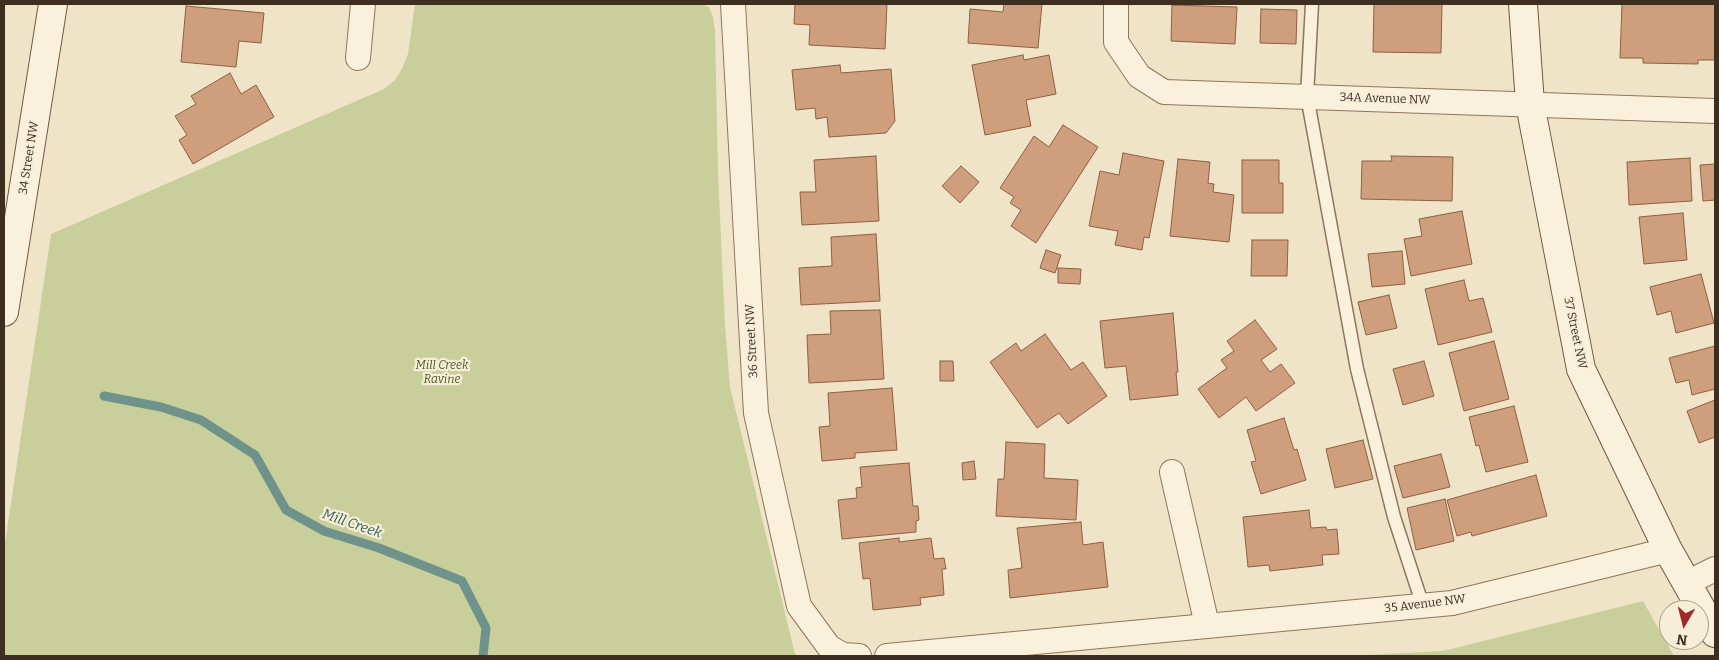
<!DOCTYPE html>
<html>
<head>
<meta charset="utf-8">
<style>
	body { margin:0 }
	#map { position:relative; width:1719px; height:660px; overflow:hidden; background:#f0e4c8; font-family:Bitter,serif }
	canvas { display:block }
	.frame { position:absolute; inset:0; border:5px solid #3d2e20; pointer-events:none }
	.north { position:absolute; left:1659px; top:600px; width:50px; height:50px; box-sizing:border-box; background:#f7eed8; border:1px solid #ada18e; border-radius:50%; rotate:188deg; font-size:14px; font-weight:700; line-height:20px; text-align:center; color:#3d2e20 }
	.north::after { content:''; display:block; margin:auto; width:18px; height:22px; background:#9e2a2b; clip-path:polygon(50% 0,100% 100%,50% 72%,0 100%) }
</style>
</head>
<body>
<div id="map">
<canvas width="1719" height="660"></canvas>
<div class="frame"></div>
<div class="north">N</div>
</div>
<script>
const g = document.querySelector('canvas').getContext('2d');
g.lineJoin = 'round';
function paint(path, color) { g.fillStyle = color; g.fill(path, 'evenodd'); }
const toPath = rows => new Path2D(rows.map(r => 'M' + r).join(''));
function trace(path, color, width, dash) { g.strokeStyle = color; g.lineWidth = width; g.lineCap = dash ? 'butt' : 'round'; g.setLineDash(dash || []); g.stroke(path); }
function drawText(font, color, halo, rows, align = 'center') {
  g.font = font + ' Bitter,serif'; g.lineWidth = 4.5; g.setLineDash([]); g.textBaseline = 'middle'; g.strokeStyle = halo; g.fillStyle = color; for (const [text, x, y, turn = 0] of rows) {
    g.save(); g.translate(x, y); g.rotate((+turn || 0) * Math.PI / 180); g.textAlign = isNaN(turn) ? turn : align; if (halo) g.strokeText(text, 0, 0); g.fillText(text, 0, 0); g.restore();
  }
}
paint(toPath([
	[415,4,702,4,709,7,713,17,715,31,718,171,725,325,730,387,795,654,798,656,4,656,4,550,51,234,384,89,394,81,402,69,408,54],
	[1643,601,1674,656,1346,656,1443,651]
]), '#c9cf9b');
trace(toPath([
	[104,396,161,407,201,420,255,455,286,510,324,531,379,548,462,581,486,628,483,656]
]), '#6f938a', 9);
const building = toPath([
	[795,4,887,4,885,49,809,45,810,25,794,24,795,4],
	[1004,4,1042,4,1038,48,968,43,970,9,1003,12,1004,4],
	[1374,4,1442,4,1441,53,1373,52,1374,4],
	[1622,4,1715,4,1715,60,1698,60,1698,64,1643,63,1643,58,1620,58,1622,4],
	[1172,5,1237,7,1235,44,1171,41,1172,5],
	[186,6,264,13,261,43,239,41,236,67,181,62,186,6],
	[1261,9,1297,10,1296,44,1260,43,1261,9],
	[1023,55,1024,60,1049,55,1056,94,1026,100,1031,126,985,135,972,65,1023,55],
	[840,65,841,73,891,69,895,121,886,133,829,137,827,117,816,119,815,108,796,110,792,70,840,65],
	[230,73,241,94,256,85,274,117,193,164,179,140,187,135,175,116,196,104,191,96,230,73],
	[1063,125,1098,147,1036,243,1011,226,1021,210,1010,203,1014,197,1000,188,1034,136,1049,147,1063,125],
	[1123,153,1164,161,1149,238,1144,237,1142,250,1115,245,1118,231,1089,226,1100,171,1119,175,1123,153],
	[876,156,879,221,802,225,800,192,816,192,814,160,876,156],
	[1391,156,1453,157,1452,201,1361,199,1362,161,1392,161,1391,156],
	[1690,158,1692,201,1629,205,1627,162,1690,158],
	[1178,159,1210,162,1208,183,1214,184,1213,192,1234,195,1229,242,1170,236,1178,159],
	[1242,160,1279,160,1279,183,1283,183,1283,213,1242,213,1242,160],
	[1715,164,1715,200,1703,201,1700,165,1715,164],
	[961,166,979,182,960,203,942,186,961,166],
	[1462,211,1472,264,1411,276,1404,239,1422,236,1419,219,1462,211],
	[1683,213,1687,260,1644,264,1639,217,1683,213],
	[876,234,880,301,801,305,799,268,832,266,831,237,876,234],
	[1252,240,1288,240,1287,276,1251,276,1252,240],
	[1046,250,1061,255,1055,273,1040,268,1046,250],
	[1402,251,1405,284,1372,287,1368,254,1402,251],
	[1058,268,1081,269,1080,284,1058,283,1058,268],
	[1701,274,1714,323,1676,333,1671,311,1657,315,1650,287,1701,274],
	[1464,280,1469,301,1483,298,1492,332,1438,345,1425,289,1464,280],
	[1389,295,1397,328,1366,335,1358,302,1389,295],
	[880,310,884,379,809,383,807,335,831,334,830,311,880,310],
	[1173,313,1178,372,1176,372,1178,395,1130,400,1126,366,1105,368,1100,321,1173,313],
	[1255,320,1277,349,1261,360,1270,372,1281,364,1295,383,1256,411,1246,397,1219,418,1198,389,1227,368,1221,360,1234,351,1227,341,1255,320],
	[1045,334,1071,370,1083,362,1107,396,1068,424,1059,413,1037,428,990,362,1016,343,1021,351,1045,334],
	[1494,341,1509,399,1464,411,1449,353,1494,341],
	[1715,346,1715,389,1692,395,1689,380,1676,383,1669,358,1715,346],
	[940,361,953,361,954,381,940,381,940,361],
	[1424,361,1434,396,1403,405,1393,369,1424,361],
	[892,388,897,450,855,453,855,458,822,461,819,427,830,426,828,393,892,388],
	[1715,400,1715,437,1699,443,1687,411,1715,400],
	[1514,406,1528,462,1486,472,1479,445,1476,446,1469,417,1514,406],
	[1284,418,1294,450,1297,449,1306,480,1261,494,1251,462,1256,461,1247,430,1284,418],
	[1363,440,1373,479,1335,488,1326,449,1363,440],
	[1006,442,1045,444,1044,478,1078,480,1076,520,996,516,998,479,1004,479,1006,442],
	[1441,454,1450,487,1403,498,1394,466,1441,454],
	[974,461,976,479,963,480,962,463,974,461],
	[909,463,913,506,918,506,919,520,916,521,916,532,842,539,838,500,857,498,856,488,862,487,860,467,909,463],
	[1536,475,1547,516,1472,536,1471,532,1457,536,1447,500,1536,475],
	[1445,499,1454,541,1416,550,1407,508,1445,499],
	[1309,510,1311,528,1326,527,1327,530,1337,529,1339,554,1322,555,1323,565,1270,571,1269,565,1248,567,1243,517,1309,510],
	[1081,522,1083,545,1103,542,1108,587,1010,598,1008,570,1022,568,1017,528,1081,522],
	[899,538,899,542,931,538,934,559,944,558,946,569,942,569,944,595,920,598,921,605,873,610,870,578,863,579,859,543,899,538]
]);
paint(building, '#cf9f7d');
trace(building, '#8d5f41', 1);
const lane = toPath([
	[1312,4,1307,96,1357,369,1394,517,1423,606]
]);
const street = toPath([
	[733,4,756,413,799,606,829,647,843,655,859,656],
	[1116,4,1116,42,1139,76,1164,92,1715,111],
	[358,58,363,4],
	[1172,472,1207,625],
	[1687,583,1715,569],
	[887,656,1452,603,1668,550]
]);
const secondary = toPath([
	[1523,4,1530,104,1581,369,1668,550,1715,633],
	[4,312,53,4]
]);
trace(lane, '#8d765c', 15);
trace(street, '#8d765c', 26);
trace(secondary, '#6f573f', 30);
trace(lane, '#faf1dc', 12);
trace(street, '#faf1dc', 24);
trace(secondary, '#faf1dc', 28);
drawText('12px', '#3d2e20', '#f7eed8', [
	["34A Avenue NW",1385,99,2],
	["34 Street NW",29,158,-81],
	["37 Street NW",1575,333,78],
	["36 Street NW",752,341,-93],
	["35 Avenue NW",1425,604,-7]
]);
drawText('italic 12px', '#4d5a26', '#f7eed8', [
	["Mill Creek",442,366],
	["Ravine",442,380]
]);
drawText('italic 14px', '#2f5d5a', '#f7eed8', [
	["Mill Creek",352,524,19]
]);
</script>
</body>
</html>
